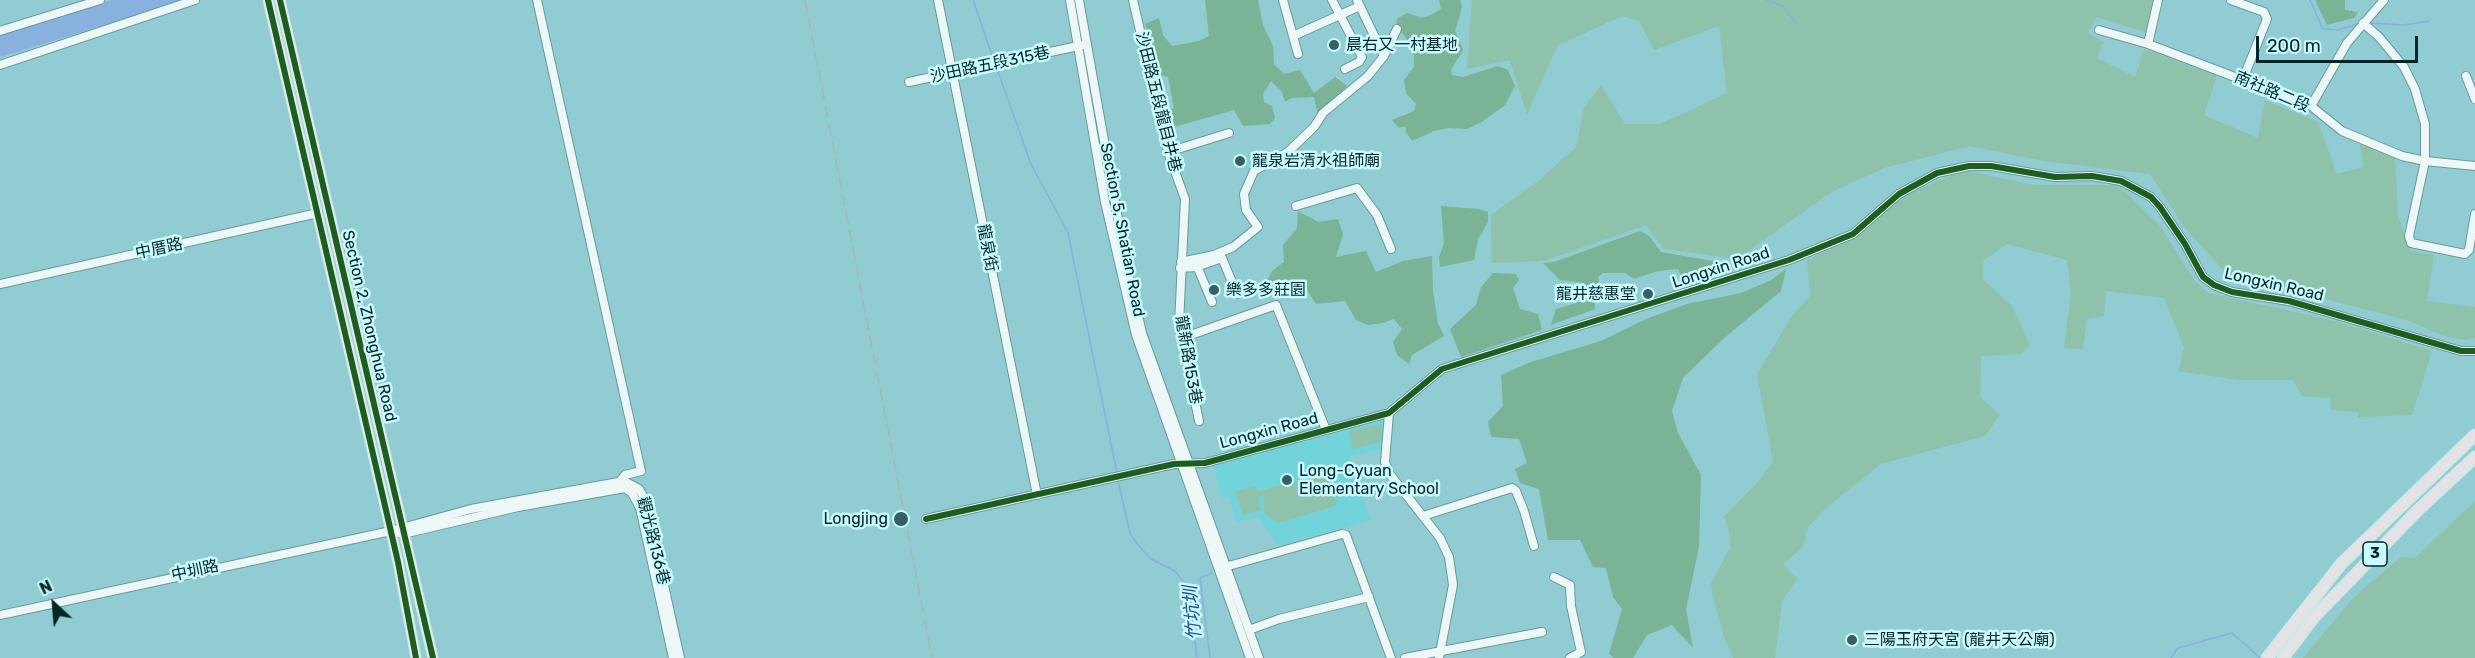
<!DOCTYPE html>
<html>
<head>
<meta charset="utf-8">
<style>
	body { margin:0 }
	#map { position:relative; width:2475px; height:658px; overflow:hidden; background:#90ccd1; font-family:Rubik,sans-serif }
	canvas { display:block }
	.north { position:absolute; left:24px; top:574px; width:60px; height:60px; -webkit-text-stroke:4px #c9faff; paint-order:stroke; rotate:334deg; font-size:16px; font-weight:700; line-height:24px; text-align:center; color:#012629 }
	.north::after { content:''; display:block; margin:auto; width:21px; height:27px; background:#012629; clip-path:polygon(50% 0,100% 100%,50% 72%,0 100%) }
	.scale { position:absolute; left:2256px; top:36px; width:162px; height:27px; box-sizing:border-box; border:3px solid #012629; border-top:0; padding-left:8px; font-size:18px; line-height:21px; white-space:nowrap; color:#012629; -webkit-text-stroke:4px #c9faff; paint-order:stroke }
</style>
</head>
<body>
<div id="map">
<canvas width="2475" height="658"></canvas>
<div class="north">N</div>
<div class="scale">200 m</div>
</div>
<script>
const g = document.querySelector('canvas').getContext('2d');
g.lineJoin = 'round';
function paint(path, color) { g.fillStyle = color; g.fill(path, 'evenodd'); }
const toPath = rows => new Path2D(rows.map(r => 'M' + r).join(''));
function trace(path, color, width, dash) { g.strokeStyle = color; g.lineWidth = width; g.lineCap = dash ? 'butt' : 'round'; g.setLineDash(dash || []); g.stroke(path); }
function drawText(font, color, halo, rows, align = 'center') {
  g.font = font + ' Rubik,"Noto Sans TC",sans-serif'; g.lineWidth = 5; g.setLineDash([]); g.textBaseline = 'middle'; g.strokeStyle = halo; g.fillStyle = color; for (const [text, x, y, turn = 0] of rows) {
    g.save(); g.translate(x, y); g.rotate((+turn || 0) * Math.PI / 180); g.textAlign = isNaN(turn) ? turn : align; if (halo) g.strokeText(text, 0, 0); g.fillText(text, 0, 0); g.restore();
  }
}
paint(toPath([
	[1390,419,1387,447,1349,457,1371,520,1278,546,1259,517,1236,522,1230,497,1222,498,1213,464]
]), '#72d3db');
paint(toPath([
	[1472,0,2155,0,2147,33,2097,17,2087,33,2104,42,2097,58,2135,77,2144,49,2217,76,2204,115,2258,138,2265,100,2318,122,2337,174,2364,167,2359,141,2395,158,2398,215,2410,251,2434,255,2427,301,2475,307,2475,338,2465,340,2447,337,2409,321,2225,272,2185,228,2150,174,2043,161,1970,146,1884,168,1830,193,1737,259,1664,249,1646,225,1544,261,1492,263,1491,215,1541,179,1576,147,1584,108,1601,85,1625,124,1660,124,1727,93,1719,26,1654,50,1639,21,1622,16,1557,46,1527,115,1510,60,1467,69],
	[1964,170,2033,185,2118,185,2160,226,2194,280,2208,293,2339,322,2432,351,2412,415,2358,417,2358,412,2331,410,2330,398,2302,396,2293,380,2238,380,2179,371,2184,347,2164,298,2106,291,2104,316,2087,319,2083,349,2064,348,2071,293,2067,260,2007,244,1983,261,1983,279,2012,306,2030,345,2021,354,1981,356,1980,397,2000,415,1985,436,1880,464,1821,513,1808,527,1803,547,1783,564,1797,579,1782,601,1775,658,1733,658,1724,637,1710,585,1730,548,1729,531,1724,517,1758,482,1773,462,1757,374,1793,314,1810,296,1807,260,1856,238,1905,195],
	[1380,424,1384,441,1353,449,1349,432],
	[1329,474,1329,481,1337,494,1336,506,1278,523,1264,513,1264,495,1258,497,1261,510,1242,515,1236,491,1256,486,1257,491],
	[2475,501,2475,658,2303,658,2354,597,2401,557,2415,558]
]), '#8fc2ab');
paint(toPath([
	[1205,0,1258,0,1263,25,1273,46,1274,64,1284,74,1300,70,1314,93,1335,77,1347,86,1318,115,1314,97,1292,98,1285,102,1282,92,1271,81,1263,94,1264,102,1272,106,1275,118,1270,124,1243,126,1234,110,1167,129,1161,113,1174,108,1168,77,1161,75,1145,24,1159,18,1163,35,1172,46,1199,41,1209,36],
	[1439,0,1460,0,1462,7,1455,31,1463,50,1451,70,1452,75,1463,77,1498,66,1508,70,1515,86,1505,105,1482,122,1467,129,1449,128,1434,131,1412,141,1406,132,1406,126,1399,128,1392,120,1414,111,1416,104,1406,93,1404,80,1414,67,1414,57,1408,41,1396,25,1397,19,1407,13,1422,18,1431,15,1441,9],
	[2315,0,2345,0,2345,10,2358,12,2354,18,2327,25],
	[1441,206,1479,209,1488,212,1488,222,1478,239,1474,260,1440,267,1439,257,1444,244],
	[1298,211,1318,222,1338,219,1343,234,1336,257,1366,251,1376,272,1403,261,1432,256,1433,291,1438,323,1444,336,1412,355,1409,364,1397,355,1393,342,1402,329,1394,319,1383,323,1368,325,1356,320,1345,301,1316,304,1305,287,1285,296,1271,291,1267,281,1272,271,1284,262,1283,245,1297,228],
	[1640,231,1649,236,1661,252,1730,264,1683,280,1678,269,1658,271,1634,279,1625,273,1603,273,1598,277,1601,290,1594,295,1595,309,1551,325,1556,309,1583,301,1584,283,1560,280,1543,263,1554,262],
	[1786,269,1781,291,1723,339,1683,378,1672,411,1678,433,1701,475,1699,547,1686,609,1693,648,1672,625,1647,635,1633,658,1614,658,1609,654,1622,609,1613,597,1606,568,1593,567,1580,540,1548,540,1539,489,1520,483,1515,469,1527,463,1519,439,1491,437,1488,422,1503,406,1501,375,1531,362,1601,341,1646,319,1687,304,1741,293,1771,280],
	[1493,273,1516,274,1519,280,1513,288,1520,309,1538,314,1542,330,1461,357,1450,329,1476,305,1481,287]
]), '#7bb396');
paint(toPath([
	[111,0,186,0,0,57,0,35]
]), '#88b1df');
trace(toPath([
	[973,0,994,61],
	[1766,0,1783,6,1796,23],
	[2310,0,2323,29,2337,30,2358,24],
	[2369,23,2403,25,2430,21],
	[996,66,1031,164,1068,233,1117,473],
	[1118,481,1130,533,1137,544,1151,559,1175,571,1188,588,1197,658],
	[1210,658,1200,578,1212,573],
	[2171,658,2178,648,2232,633,2259,657,2263,657]
]), '#88b1df', 1.5);
const minor = toPath([
	[537,0,641,471,625,475,620,481],
	[938,0,1037,495],
	[1070,0,1105,202,1136,335,1250,658],
	[1079,0,1126,264,1142,333,1259,658],
	[1133,0,1168,152,1185,199,1179,324,1199,421],
	[1283,0,1298,54],
	[1332,0,1362,57,1359,62,1345,69],
	[1357,0,1384,56],
	[2231,0,2264,12,2267,19,2243,79],
	[2363,23,2379,37,2404,67,2415,89,2425,124,2425,161,2409,236,2411,243,2465,254,2469,250,2475,214],
	[2099,30,2148,44,2311,106,2342,131,2402,156,2425,161,2475,166],
	[0,31,100,0],
	[1293,36,1360,6],
	[2148,44,2158,0],
	[0,65,195,0],
	[2466,76,2475,99],
	[909,82,1083,45],
	[2311,106,2347,43,2384,0],
	[1168,152,1229,133],
	[1296,206,1357,188,1377,215,1391,249],
	[1181,262,1214,255,1233,247,1258,227,1246,210,1244,194,1254,171,1288,152,1314,127,1323,113,1368,76,1384,56,1397,29],
	[1197,266,1212,302],
	[1180,268,1196,267,1222,258,1237,294],
	[0,284,318,213],
	[1182,338,1276,305,1326,430],
	[1389,413,1385,462,1389,473,1440,538,1449,557,1453,585,1439,658],
	[1423,516,1512,488,1516,491,1524,511,1534,546],
	[926,519,1174,464,1205,463,1389,413,1442,369,1789,260,1853,234,1899,194,1937,173,1969,166,1991,166,2055,177,2092,176,2121,181,2151,197,2160,207,2185,244,2203,277,2214,285,2232,292,2289,301,2461,351,2475,351],
	[391,531,403,534,518,507,625,488,632,493,640,508,673,658],
	[1225,567,1342,534,1346,535,1391,658],
	[1554,577,1570,585,1571,606,1581,652,1570,658],
	[0,615,391,531,471,509,624,481,639,489,645,499,680,658],
	[1249,630,1279,619,1369,597],
	[1405,658,1542,632]
]);
const major = toPath([
	[268,0,398,562,416,658],
	[280,0,433,658]
]);
const highway = toPath([
	[2267,658,2341,564,2475,435],
	[2283,658,2314,617,2355,575,2416,512,2475,457]
]);
trace(minor, '#679a9e', 10);
trace(major, '#cde8ea', 11);
trace(highway, '#cde8ea', 13);
trace(minor, '#eef7f8', 8);
trace(major, '#e8ebeb', 9);
trace(highway, '#e3e3e4', 10);
trace(toPath([
	[805,0,932,658]
]), '#a6b6b8', 1.5, [12, 6]);
trace(toPath([
	[268,0,398,562,416,658],
	[280,0,433,658],
	[926,519,1174,464,1205,463,1389,413,1442,369,1789,260,1853,234,1899,194,1937,173,1969,166,1991,166,2055,177,2092,176,2121,181,2151,197,2160,207,2185,244,2203,277,2214,285,2232,292,2289,301,2461,351,2475,351]
]), '#1b5e20', 6);
for (const [x, y, r, color] of [
	[1334,45,6,"#336064"],
	[1240,161,6,"#336064"],
	[1214,290,6,"#336064"],
	[1648,294,6,"#336064"],
	[1287,480,6,"#336064"],
	[901,519,8,"#336064"],
	[1852,640,6,"#336064"]
]) { const dot = new Path2D(); dot.arc(x, y, r, 0, 2 * Math.PI); g.fillStyle = color; g.fill(dot); trace(dot, '#c9faff', 2); }
for (const [x, y, w] of [
	[2375,554,24]
]) { const box = new Path2D(); box.roundRect(x - w / 2, y - 12, w, 24, 4.5); g.fillStyle = '#c9faff'; g.fill(box); trace(box, '#012629', 1.5); }
drawText('bold 15px', '#012629', null, [
	["3",2375,554]
]);
drawText('16px', '#012629', '#c9faff', [
	["晨右又一村基地",1346,45],
	["龍泉岩清水祖師廟",1252,161],
	["樂多多莊園",1226,290],
	["龍井慈惠堂",1636,294,"right"],
	["Long-Cyuan",1299,471],
	["Elementary School",1299,489],
	["Longjing",888,519,"right"],
	["三陽玉府天宮 (龍井天公廟)",1864,640]
], 'left');
drawText('16px', '#012629', '#c9faff', [
	["沙田路五段315巷",990,65,-12],
	["南社路二段",2272,92,23],
	["沙田路五段龍目井巷",1158,102,76],
	["Section 5, Shatian Road",1122,230,79],
	["龍泉街",987,248,79],
	["中厝路",159,249,-12],
	["Longxin Road",1721,268,-18],
	["Longxin Road",2274,285,13],
	["Section 2, Zhonghua Road",369,326,77],
	["龍新路153巷",1188,360,80],
	["Longxin Road",1269,431,-15],
	["觀光路136巷",653,541,76],
	["中圳路",195,571,-12]
]);
drawText('italic 18px', '#274a95', '#c9faff', [
	["竹坑圳",1193,613,-95]
]);
</script>
</body>
</html>
